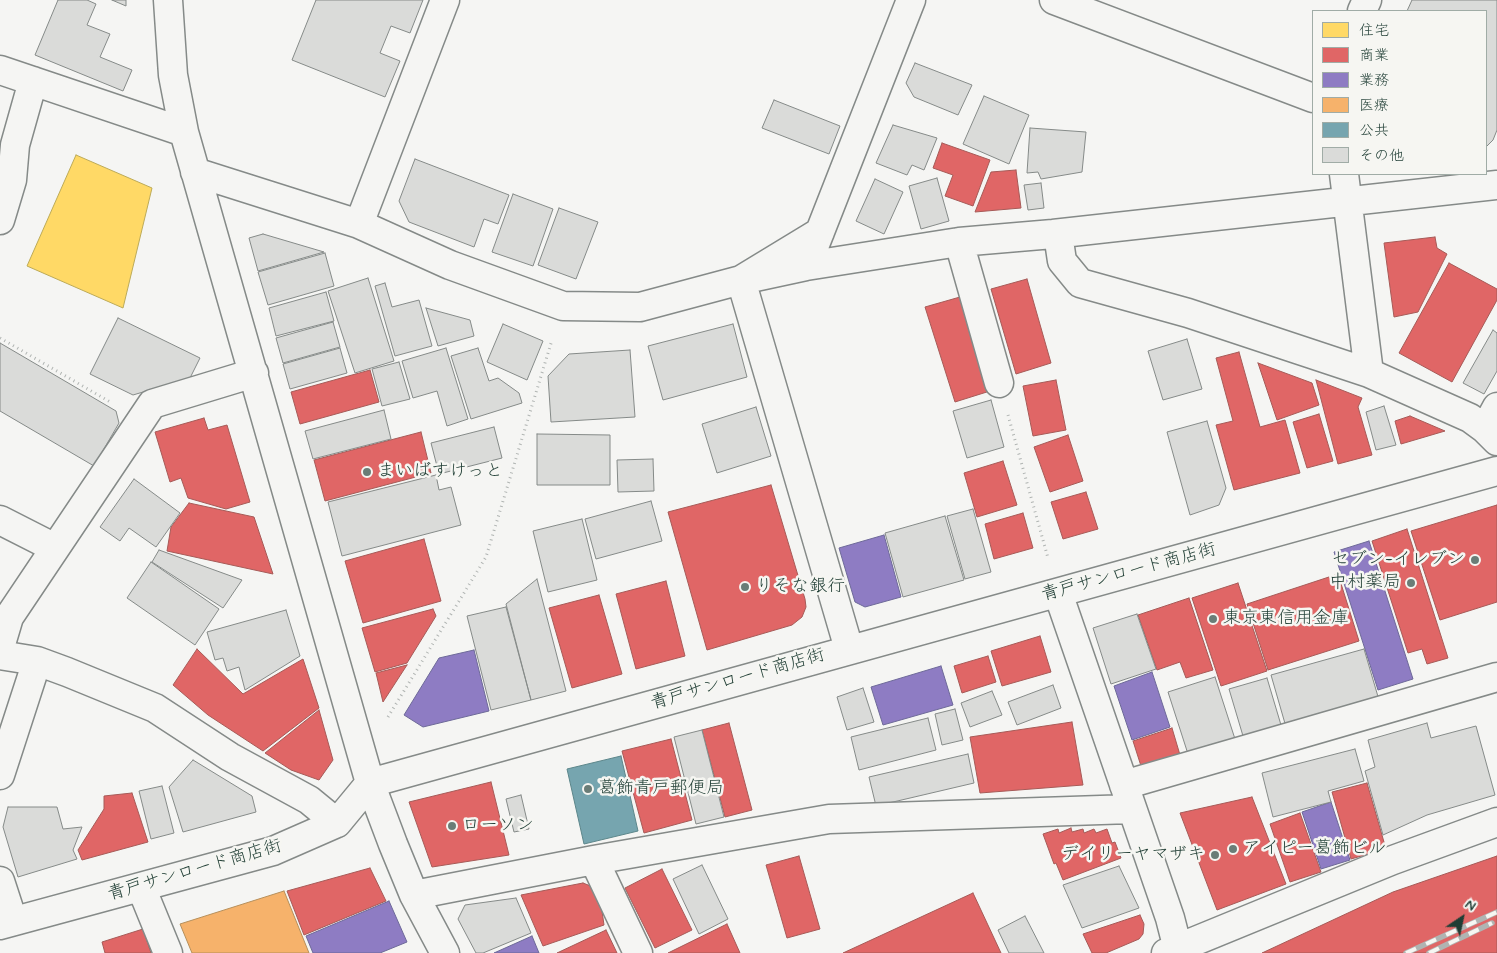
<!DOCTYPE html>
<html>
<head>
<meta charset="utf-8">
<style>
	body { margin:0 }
	#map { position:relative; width:1497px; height:953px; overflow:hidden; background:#f5f5f3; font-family:Mynerve,"Klee One",sans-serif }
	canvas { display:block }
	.legend { position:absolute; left:1312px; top:10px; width:175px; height:165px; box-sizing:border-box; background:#f6f6f2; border:1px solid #a0aca6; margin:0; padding:6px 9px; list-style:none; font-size:15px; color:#1f3d34 }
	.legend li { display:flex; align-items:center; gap:10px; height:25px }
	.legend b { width:25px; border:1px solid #a0aca6 }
	.north { position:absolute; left:1437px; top:893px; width:50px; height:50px; -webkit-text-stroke:4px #f6f6f2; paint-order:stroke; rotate:34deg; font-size:14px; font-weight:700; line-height:20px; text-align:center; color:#1f3d34 }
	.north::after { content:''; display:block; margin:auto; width:18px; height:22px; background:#1f3d34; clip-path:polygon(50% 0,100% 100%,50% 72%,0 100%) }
</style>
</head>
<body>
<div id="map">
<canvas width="1497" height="953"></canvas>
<ul class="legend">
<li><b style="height:14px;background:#ffd966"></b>住宅</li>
<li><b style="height:14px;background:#e06666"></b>商業</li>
<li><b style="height:14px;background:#8e7cc3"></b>業務</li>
<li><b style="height:14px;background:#f6b26b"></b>医療</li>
<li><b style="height:14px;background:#76a5af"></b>公共</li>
<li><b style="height:14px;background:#dadbd9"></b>その他</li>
</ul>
<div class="north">N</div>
</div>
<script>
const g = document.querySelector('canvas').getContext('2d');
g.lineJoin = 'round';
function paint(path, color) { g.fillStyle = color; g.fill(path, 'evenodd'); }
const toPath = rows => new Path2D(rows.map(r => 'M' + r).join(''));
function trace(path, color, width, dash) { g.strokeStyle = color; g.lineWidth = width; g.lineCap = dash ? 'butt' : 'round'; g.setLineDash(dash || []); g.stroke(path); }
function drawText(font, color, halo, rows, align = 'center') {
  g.font = font + ' Mynerve,"Klee One",sans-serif'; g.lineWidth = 5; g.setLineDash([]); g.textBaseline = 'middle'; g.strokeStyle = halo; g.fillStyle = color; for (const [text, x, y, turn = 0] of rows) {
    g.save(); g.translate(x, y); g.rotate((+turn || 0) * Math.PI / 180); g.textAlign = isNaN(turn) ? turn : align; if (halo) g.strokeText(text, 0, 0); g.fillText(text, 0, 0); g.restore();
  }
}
const homes = toPath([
	[76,155,152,188,123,308,27,266,76,155]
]);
paint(homes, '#ffd966');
trace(homes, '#bcaa57', 1);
const shops = toPath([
	[942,143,990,160,973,206,945,196,953,175,933,168,942,143],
	[1016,170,1021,208,975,212,991,172,1016,170],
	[1435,237,1437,248,1447,254,1418,312,1394,317,1384,243,1435,237],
	[1449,263,1497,289,1497,300,1452,382,1399,353,1449,263],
	[1027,279,1051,363,1016,374,991,289,1027,279],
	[960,297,990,391,955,402,925,307,960,297],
	[1239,352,1260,427,1285,420,1300,473,1234,490,1216,425,1233,421,1216,358,1239,352],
	[1258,363,1312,383,1319,405,1277,420,1258,363],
	[370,370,379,402,300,424,291,392,370,370],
	[1056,380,1066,430,1033,436,1023,386,1056,380],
	[1316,380,1362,398,1358,407,1372,455,1338,464,1316,380],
	[1319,414,1333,461,1307,468,1293,422,1319,414],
	[1410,416,1445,431,1401,444,1395,421,1410,416],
	[204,418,208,430,227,425,250,502,226,509,188,498,181,478,170,482,155,432,204,418],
	[421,432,431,473,325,501,314,460,421,432],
	[1068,435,1083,481,1050,492,1034,447,1068,435],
	[1003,461,1017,505,977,517,964,473,1003,461],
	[771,485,805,599,806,607,802,617,792,625,707,650,668,512,771,485],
	[1086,492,1098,529,1063,539,1051,502,1086,492],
	[189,503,254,517,273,574,167,551,171,527,189,503],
	[1497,505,1497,602,1440,620,1411,531,1497,505],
	[1023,513,1033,548,994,559,985,524,1023,513],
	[1407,529,1448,658,1427,664,1422,649,1408,653,1372,541,1407,529],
	[424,539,441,601,363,623,345,561,424,539],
	[1338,574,1359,641,1268,670,1247,604,1338,574],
	[666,581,685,656,636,669,616,594,666,581],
	[1238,583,1267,671,1221,686,1192,598,1238,583],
	[599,595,622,674,572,688,549,608,599,595],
	[1189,598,1213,670,1186,678,1180,662,1157,670,1138,615,1189,598],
	[433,609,436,616,407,663,375,672,362,628,433,609],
	[1040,636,1051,672,1002,686,991,651,1040,636],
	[197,649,243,694,303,659,319,708,263,751,208,715,173,685,197,649],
	[988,656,996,682,962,693,954,666,988,656],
	[407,665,383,702,376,673,407,665],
	[319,710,333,760,319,780,291,770,265,753,319,710],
	[1072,722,1083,785,980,793,970,737,1072,722],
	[729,723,752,810,725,817,702,730,729,723],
	[1172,728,1180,755,1141,766,1133,741,1172,728],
	[671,739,692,820,644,833,622,751,671,739],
	[491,782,509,855,432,867,409,802,491,782],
	[1367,783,1386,849,1351,859,1332,792,1367,783],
	[132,793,148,842,82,860,78,850,104,809,104,796,132,793],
	[1252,797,1286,884,1217,910,1180,813,1252,797],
	[1300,813,1321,872,1290,882,1270,824,1300,813],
	[1071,828,1072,832,1083,829,1084,833,1094,829,1096,833,1107,829,1112,843,1115,842,1121,858,1063,880,1056,863,1054,864,1043,834,1058,829,1059,833,1071,828],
	[799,856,820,929,787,938,766,865,799,856],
	[1497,856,1497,953,1262,953,1393,892,1497,856],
	[370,868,386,901,304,935,287,891,370,868],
	[662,869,692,930,655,948,625,888,662,869],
	[583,883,593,887,601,904,604,925,543,946,521,895,583,883],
	[973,893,1001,953,843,953,973,893],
	[1140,915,1144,924,1143,934,1139,939,1106,953,1092,953,1083,934,1140,915],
	[727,924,740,953,668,953,727,924],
	[143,929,151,953,105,953,102,942,143,929],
	[606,930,617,953,557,953,606,930]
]);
paint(shops, '#e06666');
trace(shops, '#a65a57', 1);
const offices = toPath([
	[884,535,901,597,865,607,855,602,839,548,884,535],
	[1369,541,1413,679,1378,690,1334,552,1369,541],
	[474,650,489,711,423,727,404,715,439,658,474,650],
	[941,666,953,705,883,725,871,687,941,666],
	[1152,672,1170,727,1132,740,1114,686,1152,672],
	[1331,802,1350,860,1321,869,1302,812,1331,802],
	[389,901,407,942,380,953,313,953,306,936,389,901],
	[532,936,539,953,494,953,532,936]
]);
paint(offices, '#8e7cc3');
trace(offices, '#6d6998', 1);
const health = toPath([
	[284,891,309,953,192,953,180,924,284,891]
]);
paint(health, '#f6b26b');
trace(health, '#b68f5a', 1);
const public = toPath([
	[621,756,638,831,584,844,567,769,621,756]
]);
paint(public, '#76a5af');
trace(public, '#5c868a', 1);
const building = toPath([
	[58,0,87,0,96,4,87,25,110,34,100,57,132,70,123,91,35,55,58,0],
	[112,0,126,0,126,6,112,0],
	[316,0,423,0,410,33,391,26,380,53,400,61,385,97,292,60,316,0],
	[1412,0,1497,0,1497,130,1493,140,1486,147,1486,11,1407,11,1412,0],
	[915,63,972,85,958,115,914,97,906,83,915,63],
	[984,96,1029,115,1009,164,963,144,984,96],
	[774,100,840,126,829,154,762,128,774,100],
	[893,125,937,138,924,170,912,165,907,175,876,163,893,125],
	[1030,128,1086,132,1082,172,1041,179,1038,172,1027,173,1030,128],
	[415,159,509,195,498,224,484,219,474,247,409,222,399,201,415,159],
	[937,178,949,221,921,229,909,186,937,178],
	[875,179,903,192,884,234,856,221,875,179],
	[1041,183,1044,208,1028,210,1024,185,1041,183],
	[513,194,553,209,533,266,492,252,513,194],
	[559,208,598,222,576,279,538,265,559,208],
	[263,234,324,252,258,271,249,238,263,234],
	[325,253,334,286,268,305,258,272,325,253],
	[368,278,394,361,355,373,328,291,368,278],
	[385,283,392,307,419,300,432,346,395,356,375,286,385,283],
	[326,292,334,321,276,336,269,308,326,292],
	[426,308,470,320,474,336,438,346,426,308],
	[118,318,200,358,190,378,133,395,90,374,118,318],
	[333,322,340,347,283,363,276,338,333,322],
	[503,324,543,341,527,380,487,362,503,324],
	[733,324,747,377,663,400,648,346,733,324],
	[1493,330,1497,333,1497,371,1484,394,1463,383,1493,330],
	[1187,339,1202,389,1163,400,1148,351,1187,339],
	[0,343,116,411,119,423,94,466,0,411,0,343],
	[340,348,347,373,290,389,283,364,340,348],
	[446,348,468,419,447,426,437,391,413,398,402,361,446,348],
	[478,348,489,381,498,378,519,393,522,403,471,419,451,356,478,348],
	[630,350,635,417,551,422,548,376,569,354,630,350],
	[399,362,410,399,382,406,372,369,399,362],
	[991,400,1004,447,967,458,953,411,991,400],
	[1384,406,1396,445,1376,450,1366,412,1384,406],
	[756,407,771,456,717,473,702,424,756,407],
	[384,410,391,439,313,459,305,431,384,410],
	[1207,421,1226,488,1219,505,1190,515,1167,432,1207,421],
	[494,427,502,458,439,474,431,443,494,427],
	[537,434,610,435,610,485,537,485,537,434],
	[653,459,654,491,618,492,617,460,653,459],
	[436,475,439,490,451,487,461,525,342,556,328,502,436,475],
	[134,479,180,513,156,547,129,528,120,541,100,527,134,479],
	[651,501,662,541,596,559,585,519,651,501],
	[973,509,991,572,965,579,947,516,973,509],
	[945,516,964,580,903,597,885,533,945,516],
	[582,519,597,580,548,592,533,531,582,519],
	[159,550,242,580,223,608,152,562,159,550],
	[151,562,219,609,195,645,127,598,151,562],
	[537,579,566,691,531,700,506,604,537,579],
	[506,607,531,700,491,710,467,616,506,607],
	[286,610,300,656,245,690,239,667,227,671,223,658,215,660,207,632,286,610],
	[1137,614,1156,669,1111,684,1093,628,1137,614],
	[1364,649,1379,700,1286,727,1271,675,1364,649],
	[1215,677,1235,739,1188,754,1168,692,1215,677],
	[1267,678,1281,725,1243,736,1229,689,1267,678],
	[1053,685,1061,708,1017,725,1008,702,1053,685],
	[863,688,874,722,847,730,837,697,863,688],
	[992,691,1002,715,970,727,961,703,992,691],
	[955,709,963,740,942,745,935,714,955,709],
	[928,718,936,750,859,770,851,737,928,718],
	[1427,723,1431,738,1476,726,1495,795,1427,815,1383,835,1365,771,1375,767,1368,740,1427,723],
	[702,730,724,817,696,824,674,737,702,730],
	[1355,749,1364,781,1328,791,1331,802,1273,817,1262,773,1355,749],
	[968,754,974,783,876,806,869,777,968,754],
	[193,760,252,796,256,812,183,832,169,787,193,760],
	[162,786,174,833,151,839,139,791,162,786],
	[521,795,529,829,514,832,506,799,521,795],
	[8,807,57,807,63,829,82,827,73,850,77,859,18,877,3,827,8,807],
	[702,865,728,919,699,934,673,879,702,865],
	[1119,866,1139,908,1082,928,1063,885,1119,866],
	[516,898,531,933,483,953,476,953,458,919,465,905,516,898],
	[1025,916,1044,953,1009,953,998,930,1025,916]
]);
paint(building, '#dadbd9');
trace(building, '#858a88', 1);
const minor = toPath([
	[168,0,173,75,184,132,370,783,393,844,414,895,445,953],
	[1054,0,1313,98],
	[1362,11,1367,0],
	[0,70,184,132],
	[195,172,359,224,450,265,563,306,640,307,741,280,820,232],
	[1344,174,1369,373],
	[0,220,12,180,15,145,33,81],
	[359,224,445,0],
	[1058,234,1062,261,1080,283,1188,313,1369,373,1470,418,1485,429,1497,441],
	[959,242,999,383],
	[814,247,911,0],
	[1485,429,1497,407],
	[0,520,55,548],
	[1058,593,1170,918,1179,953],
	[849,649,741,280,806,266,959,242,1053,234,1497,185],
	[0,655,37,661,67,672,155,708,230,757,309,800,337,823],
	[2,655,1,644,9,617,152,404,254,373],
	[0,775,37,661],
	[1124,785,1497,677],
	[594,860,638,953],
	[0,881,13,921],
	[141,887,168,953],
	[414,895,594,860,829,819,1131,809],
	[0,925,273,851,337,823,370,783,1497,471],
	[1166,953,1393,860,1497,822]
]);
trace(minor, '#858a88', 31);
trace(toPath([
	[0,338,112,403],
	[1008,415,1048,558],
	[388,717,486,557,552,340]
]), '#b0b4b2', 3, [1, 4]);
trace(minor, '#f5f5f3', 28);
const rail = toPath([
	[1406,953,1497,912],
	[1429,953,1492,923]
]);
trace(rail, '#b0b4b2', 5.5);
trace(rail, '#f6f6f2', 4, [11]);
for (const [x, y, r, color] of [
	[367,472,5,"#6a7d77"],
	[1475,560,5,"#6a7d77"],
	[1411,583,5,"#6a7d77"],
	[745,587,5,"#6a7d77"],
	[1213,619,5,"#6a7d77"],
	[588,789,5,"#6a7d77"],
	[452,826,5,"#6a7d77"],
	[1233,849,5,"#6a7d77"],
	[1215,855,5,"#6a7d77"]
]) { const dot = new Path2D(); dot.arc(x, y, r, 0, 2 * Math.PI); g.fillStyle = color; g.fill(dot); trace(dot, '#f6f6f2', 2); }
drawText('18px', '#1f3d34', '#f6f6f2', [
	["まいばすけっと",377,472],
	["セブン-イレブン",1465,560,"right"],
	["中村薬局",1401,583,"right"],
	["りそな銀行",755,587],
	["東京東信用金庫",1223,619],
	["葛飾青戸郵便局",598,789],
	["ローソン",462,826],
	["アイピー葛飾ビル",1243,849],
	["デイリーヤマザキ",1205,855,"right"]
], 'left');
drawText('18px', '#1f3d34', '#f6f6f2', [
	["青戸サンロード商店街",1129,573,-15],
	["青戸サンロード商店街",738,680,-16],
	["青戸サンロード商店街",195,871,-16]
]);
</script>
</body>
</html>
